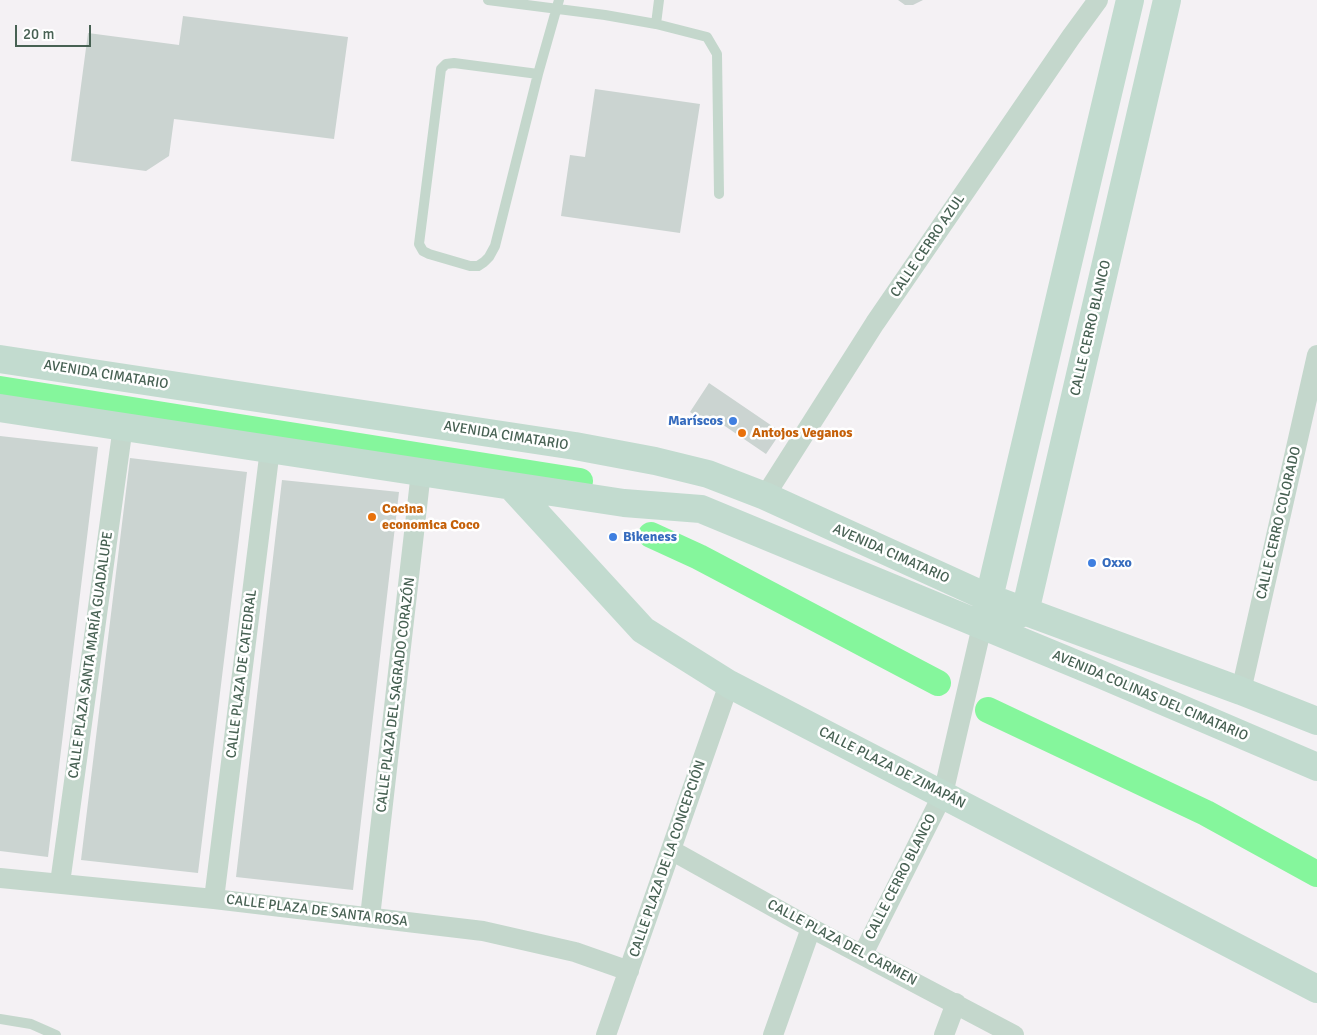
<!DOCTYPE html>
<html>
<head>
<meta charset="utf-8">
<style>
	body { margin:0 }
	#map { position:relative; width:1317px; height:1035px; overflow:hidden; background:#f4f1f4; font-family:Signika,sans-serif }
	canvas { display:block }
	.scale { position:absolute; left:15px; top:25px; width:76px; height:22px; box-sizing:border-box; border:2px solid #476153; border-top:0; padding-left:6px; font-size:15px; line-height:18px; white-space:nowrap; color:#476153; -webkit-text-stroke:4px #fff; paint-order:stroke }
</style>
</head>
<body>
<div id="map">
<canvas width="1317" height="1035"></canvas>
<div class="scale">20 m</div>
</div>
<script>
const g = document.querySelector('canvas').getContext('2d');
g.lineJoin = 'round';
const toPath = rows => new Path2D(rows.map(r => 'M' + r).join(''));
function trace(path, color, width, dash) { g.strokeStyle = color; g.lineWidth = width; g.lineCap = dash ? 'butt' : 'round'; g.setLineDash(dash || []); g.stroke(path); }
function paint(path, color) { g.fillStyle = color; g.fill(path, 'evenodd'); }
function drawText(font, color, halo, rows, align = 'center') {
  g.font = font + ' Signika,sans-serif'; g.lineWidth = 5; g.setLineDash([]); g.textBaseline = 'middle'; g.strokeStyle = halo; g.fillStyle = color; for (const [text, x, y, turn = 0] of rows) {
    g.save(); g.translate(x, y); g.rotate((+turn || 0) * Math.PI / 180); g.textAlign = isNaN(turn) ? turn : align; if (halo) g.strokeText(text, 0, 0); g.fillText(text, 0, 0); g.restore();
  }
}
trace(toPath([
	[0,389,580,481],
	[651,535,699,557,938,683],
	[988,710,1206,813,1317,874]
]), '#85f69c', 26);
paint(toPath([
	[898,0,923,0,913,5,905,5],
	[183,16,348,37,334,139,174,119,169,156,146,171,71,161,88,33,179,45],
	[595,89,700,104,680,233,561,216,570,155,585,157],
	[709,383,781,432,766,454,716,420,711,426,690,412],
	[0,436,98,447,48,857,0,851],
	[130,458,247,472,198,873,81,860],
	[282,480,399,492,353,890,236,877]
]), '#cbd4d1');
trace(toPath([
	[488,0,605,15,656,24,707,37,717,54,719,194],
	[656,24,659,0],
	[538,74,454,63,446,64,441,69,419,244,423,251,429,254,470,266,478,266,484,262,489,257,495,246,538,74,559,0],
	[0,1019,31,1024,56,1035]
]), '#c4d7cc', 10);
trace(toPath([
	[765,496,875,323,1071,37,1098,0],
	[1241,691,1317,355],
	[671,850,811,928,1014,1035],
	[0,878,214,899,483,931,575,952,629,971],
	[60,883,123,426],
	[214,899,270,449],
	[370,917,421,472],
	[863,954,943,794,982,626],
	[606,1035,729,684],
	[773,1035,811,928],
	[944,1035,956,1003]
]), '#c4d7cc', 20);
trace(toPath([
	[0,359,575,446,655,461,708,474,765,496,989,598,1241,691,1317,721],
	[0,408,624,503,701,509,1100,674,1317,767],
	[511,486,643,630,729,684,1317,989],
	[985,615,1130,0],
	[1008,618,1025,612,1167,0]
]), '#c2dbcf', 28);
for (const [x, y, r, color] of [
	[733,421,5,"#3f7fe0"],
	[742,433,5,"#e8710a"],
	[372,517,5,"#e8710a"],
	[613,537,5,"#3f7fe0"],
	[1092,563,5,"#3f7fe0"]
]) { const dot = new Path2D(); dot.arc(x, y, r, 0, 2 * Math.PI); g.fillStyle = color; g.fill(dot); trace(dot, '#fff', 2); }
drawText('14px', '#476153', '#fff', [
	["CALLE CERRO AZUL",928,246,-56],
	["CALLE CERRO BLANCO",1091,328,-77],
	["AVENIDA CIMATARIO",106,375,9],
	["AVENIDA CIMATARIO",506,436,9],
	["CALLE CERRO COLORADO",1279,523,-77],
	["AVENIDA CIMATARIO",891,554,24],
	["CALLE PLAZA SANTA MARÍA GUADALUPE",91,655,-82],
	["CALLE PLAZA DE CATEDRAL",242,674,-83],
	["CALLE PLAZA DEL SAGRADO CORAZÓN",396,695,-83],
	["AVENIDA COLINAS DEL CIMATARIO",1150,696,23],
	["CALLE PLAZA DE ZIMAPÁN",892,768,27],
	["CALLE PLAZA DE LA CONCEPCIÓN",668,859,-71],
	["CALLE CERRO BLANCO",901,877,-63],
	["CALLE PLAZA DE SANTA ROSA",317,911,7],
	["CALLE PLAZA DEL CARMEN",842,943,28]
]);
drawText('bold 14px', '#366cbe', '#fff', [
	["Maríscos",723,421,"right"],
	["Bikeness",623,537],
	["Oxxo",1102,563]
], 'left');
drawText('bold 14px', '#c56008', '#fff', [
	["Antojos Veganos",752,433],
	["Cocina",382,509],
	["economica Coco",382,525]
], 'left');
</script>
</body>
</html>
